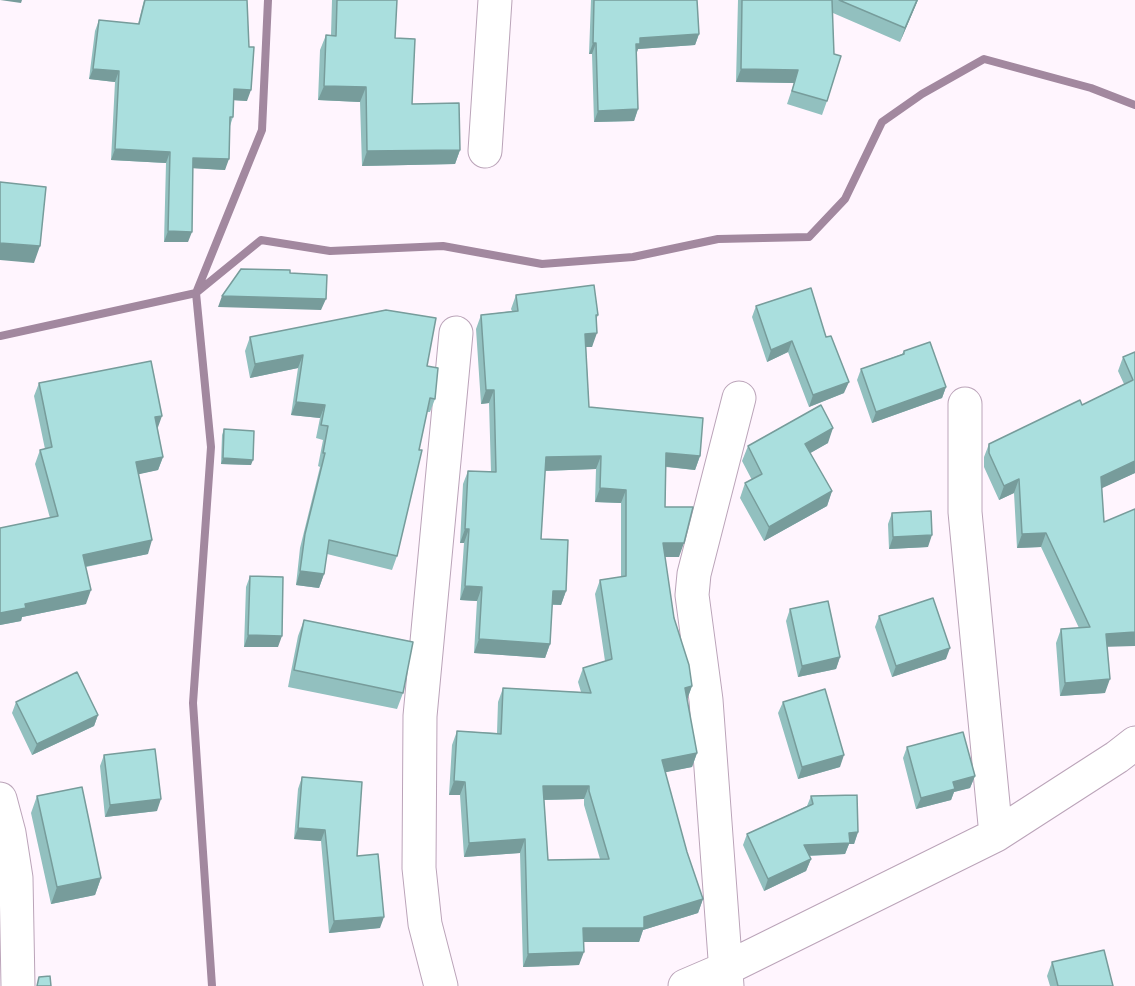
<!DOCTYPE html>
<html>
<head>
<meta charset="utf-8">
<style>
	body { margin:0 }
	canvas { display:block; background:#fff5fe }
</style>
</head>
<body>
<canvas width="1135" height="986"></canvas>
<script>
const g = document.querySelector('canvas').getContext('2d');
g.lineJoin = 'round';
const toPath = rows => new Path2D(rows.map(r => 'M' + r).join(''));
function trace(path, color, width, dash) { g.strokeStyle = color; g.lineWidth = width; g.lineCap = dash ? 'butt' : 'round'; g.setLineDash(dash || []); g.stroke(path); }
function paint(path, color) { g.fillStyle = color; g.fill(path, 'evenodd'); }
trace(toPath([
	[0,336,196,293,261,240,330,251,443,246,542,264,633,257,718,239,809,237,845,199,882,122,922,94,984,59,1091,88,1135,105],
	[212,986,193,703,211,447,196,293,262,130,268,0]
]), '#a2889f', 8);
const minor = toPath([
	[485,151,495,0],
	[965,404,965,512,996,835],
	[0,799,9,833,16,878,18,986],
	[441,986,425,924,419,868,420,716,456,333],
	[685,986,727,968,996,835,1117,757,1135,743],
	[727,986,706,700,692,595,694,574,739,398]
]);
trace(minor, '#bba4b9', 35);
trace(minor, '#fff', 33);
paint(toPath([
	[144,0,247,0,247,101,234,100,233,117,230,126,225,170,193,168,188,242,164,242,166,163,111,160,115,82,89,79,95,31,99,20,138,24],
	[332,0,397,0,395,38,412,104,460,150,455,164,362,166,360,102,318,100,320,50,326,35,331,35],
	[591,0,697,0,699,34,695,45,638,49,636,55,638,109,634,121,594,122,592,54,589,54],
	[738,0,918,0,900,42,833,13,827,101,822,115,787,104,794,83,736,82],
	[516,295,598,315,596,320,592,347,586,347,589,407,700,456,695,470,666,467,665,507,679,557,665,557,674,618,692,686,687,699,697,753,692,767,665,772,687,852,703,899,698,913,643,930,639,942,583,942,579,965,523,967,520,853,464,857,460,795,449,795,452,745,457,731,497,733,498,702,503,688,581,692,578,682,583,668,605,661,595,594,600,580,621,577,621,503,595,502,596,469,545,471,541,539,566,591,561,605,552,605,550,644,545,658,474,653,477,601,460,600,464,543,460,543,463,484,468,471,491,472,489,403,481,404,476,329,481,315,512,311,511,309],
	[584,799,584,805,600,859,548,860,544,800],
	[756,306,844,393,809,407,788,352,767,362,752,317],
	[250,337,427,366,435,399,430,412,427,412,397,556,392,570,327,554,324,574,319,588,296,585,300,548,320,467,318,466,323,440,316,438,320,418,291,415,298,368,250,378,245,351],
	[904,351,946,387,942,398,872,423,857,380,861,369,902,354],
	[1135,352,1135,473,1101,488,1107,647,1105,693,1060,696,1056,643,1061,629,1079,628,1041,547,1017,548,1014,493,999,500,984,467,984,457,989,444,1082,405,1124,384,1118,371,1123,357],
	[39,383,157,429,163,457,158,470,138,474,148,554,86,567,86,604,22,617,21,621,0,625,0,528,50,518,35,464,40,450,45,449,34,396],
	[224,429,251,465,221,464,222,435],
	[828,443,810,453,832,491,827,506,764,541,740,498,745,483,752,480,742,461,748,446],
	[892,513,928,547,889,549,888,524],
	[250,576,278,647,244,647,246,587],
	[790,609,840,657,836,669,798,677,786,621],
	[879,616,946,659,892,677,875,627],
	[304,620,403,693,397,709,288,687,298,636],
	[16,702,98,715,94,726,32,755,12,713],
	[783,702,840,767,798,779,778,713],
	[907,747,975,776,970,788,954,792,951,800,916,809,903,758],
	[104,755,157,811,105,817,100,766],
	[302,777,357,856,380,928,329,933,321,841,294,839,298,789],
	[37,796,101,878,95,895,51,904,31,813],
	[811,796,858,832,854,844,849,844,845,854,809,856,811,859,806,871,764,891,743,845,747,834,807,806],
	[1052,962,1113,986,1050,986,1047,976]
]), '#92c0bf');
paint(toPath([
	[0,0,22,0,21,3],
	[917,0,918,0,900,42,905,28],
	[699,34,695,45,638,49,636,55,636,44,640,38],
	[593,43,596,43,592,54,589,54],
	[93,69,119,71,115,82,89,79],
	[741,69,798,70,794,83,736,82],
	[324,86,366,87,360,102,318,100],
	[234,89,251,90,247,101,230,100],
	[638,109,634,121,594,122,598,111],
	[115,149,170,152,166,163,111,160],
	[460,150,455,164,362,166,367,151],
	[193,158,229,159,225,170,189,168],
	[168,231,192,232,188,242,164,242],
	[0,243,40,246,34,263,0,260],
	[222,296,326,299,321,310,218,307],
	[597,333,592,347,580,347,585,334],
	[792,341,788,352,767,362,771,350],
	[303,355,298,368,250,378,255,364],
	[849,382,844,393,809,407,813,395],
	[946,387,942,398,872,423,876,412],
	[486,390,494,390,489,403,481,404],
	[296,402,325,405,320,418,291,415],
	[162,416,157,430,155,417],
	[833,428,828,443,800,459,805,444],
	[666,453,700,456,695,470,661,466],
	[601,456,596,469,541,471,546,457],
	[163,457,158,470,131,476,136,462],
	[223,458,253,460,251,465,221,464],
	[1135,461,1135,473,1096,491,1101,477],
	[1019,479,1014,493,999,500,1004,486],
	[600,488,626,490,621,503,595,502],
	[832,491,827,506,764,541,769,527],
	[465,529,469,529,464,543,460,543],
	[1046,533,1041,547,1017,548,1022,534],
	[932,535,928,547,889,549,893,537],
	[152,540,148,554,78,568,83,555],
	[663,543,684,543,679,557,658,557],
	[300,571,324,574,319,588,296,585],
	[465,586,482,587,477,601,460,600],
	[91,590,86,604,22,617,21,621,0,625,0,613,25,604],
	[553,591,566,591,561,605,548,604],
	[1135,632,1135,646,1101,647,1106,634],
	[248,635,282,636,278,647,244,647],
	[479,639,550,644,545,658,474,653],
	[950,648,946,659,892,677,896,666],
	[840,657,836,669,798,677,802,666],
	[1110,679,1105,693,1060,696,1065,683],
	[692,686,687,700,685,688],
	[98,715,94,726,32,755,37,744],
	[697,753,692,767,657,774,662,760],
	[844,755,840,767,798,779,802,767],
	[975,776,970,788,954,792,951,800,916,809,921,798,953,782],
	[454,781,465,782,460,795,449,795],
	[543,786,589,786,584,799,538,800],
	[161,799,157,811,105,817,110,805],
	[298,828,325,830,321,841,294,839],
	[858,832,854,844,849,844,845,854,800,856,804,845,849,833],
	[525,839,520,853,464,857,469,843],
	[811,859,806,871,764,891,768,879],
	[101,878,95,895,51,904,57,887],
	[703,899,698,913,643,930,639,942,578,942,583,928,644,917],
	[384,917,380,928,329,933,334,921],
	[584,952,579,965,523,967,528,954]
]), '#779c9b');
const building = toPath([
	[145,0,247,0,249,47,254,47,251,90,234,89,233,117,230,117,229,159,193,158,192,232,168,231,170,152,115,149,119,71,93,69,99,20,139,24,145,0],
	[337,0,397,0,395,38,415,39,412,104,459,103,460,150,367,151,366,87,324,86,326,35,336,36,337,0],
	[594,0,697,0,699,34,640,38,640,44,636,44,638,109,598,111,596,43,593,43,594,0],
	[742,0,832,0,834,54,841,56,827,101,792,91,798,70,741,69,742,0],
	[839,0,917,0,905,28,839,0],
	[0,182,46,187,40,246,0,243,0,182],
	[241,269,290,270,290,273,327,275,326,299,222,296,241,269],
	[594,285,598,315,596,315,597,333,585,334,589,407,703,418,700,456,666,453,665,507,693,507,684,543,663,543,674,618,689,665,692,686,685,688,697,753,662,760,687,852,703,899,644,917,644,928,583,928,584,952,528,954,525,839,469,843,465,782,454,781,457,731,501,734,503,688,591,693,583,668,612,659,600,580,626,576,626,490,600,488,601,456,546,457,541,539,568,540,566,591,553,591,550,644,479,639,482,587,465,586,469,529,465,529,468,471,496,472,494,390,486,390,481,315,518,311,516,295,594,285],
	[543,786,589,786,589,791,609,859,548,860,543,786],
	[811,288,826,337,831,336,849,382,813,395,792,341,771,350,756,306,811,288],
	[386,310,436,318,427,366,438,368,435,399,430,398,419,450,422,450,397,556,329,540,324,574,300,571,305,534,325,453,323,453,328,426,321,425,325,405,296,402,303,355,255,364,250,337,386,310],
	[930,342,946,387,876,412,861,369,904,354,904,351,930,342],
	[1135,352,1135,461,1101,477,1104,522,1135,509,1135,632,1106,634,1110,679,1065,683,1061,629,1090,627,1046,533,1022,534,1019,479,1004,486,989,453,989,444,1080,400,1082,405,1133,380,1123,357,1135,352],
	[151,361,162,416,155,417,163,457,136,462,152,540,83,555,91,590,25,604,26,608,0,613,0,528,58,516,40,450,52,447,39,383,151,361],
	[821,405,833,428,805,444,832,491,769,527,745,483,762,474,748,446,821,405],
	[224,429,254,431,253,460,223,458,224,429],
	[931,511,932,535,893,537,892,513,931,511],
	[250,576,283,577,282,636,248,635,250,576],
	[933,598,950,648,896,666,879,616,933,598],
	[828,601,840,657,802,666,790,609,828,601],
	[304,620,413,642,403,693,294,670,304,620],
	[77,672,98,715,37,744,16,702,77,672],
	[825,689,844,755,802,767,783,702,825,689],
	[963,732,975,776,953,782,955,789,921,798,907,747,963,732],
	[155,749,161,799,110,805,104,755,155,749],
	[302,777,362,782,357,856,378,854,384,917,334,921,325,830,298,828,302,777],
	[82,787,101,878,57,887,37,796,82,787],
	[857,795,858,832,849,833,850,843,804,845,811,859,768,879,747,834,813,804,811,796,857,795],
	[1104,950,1113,986,1058,986,1052,962,1104,950],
	[50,976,51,986,37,986,39,977,50,976]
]);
paint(building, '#aadfde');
trace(building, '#779c9b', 1.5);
</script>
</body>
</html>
